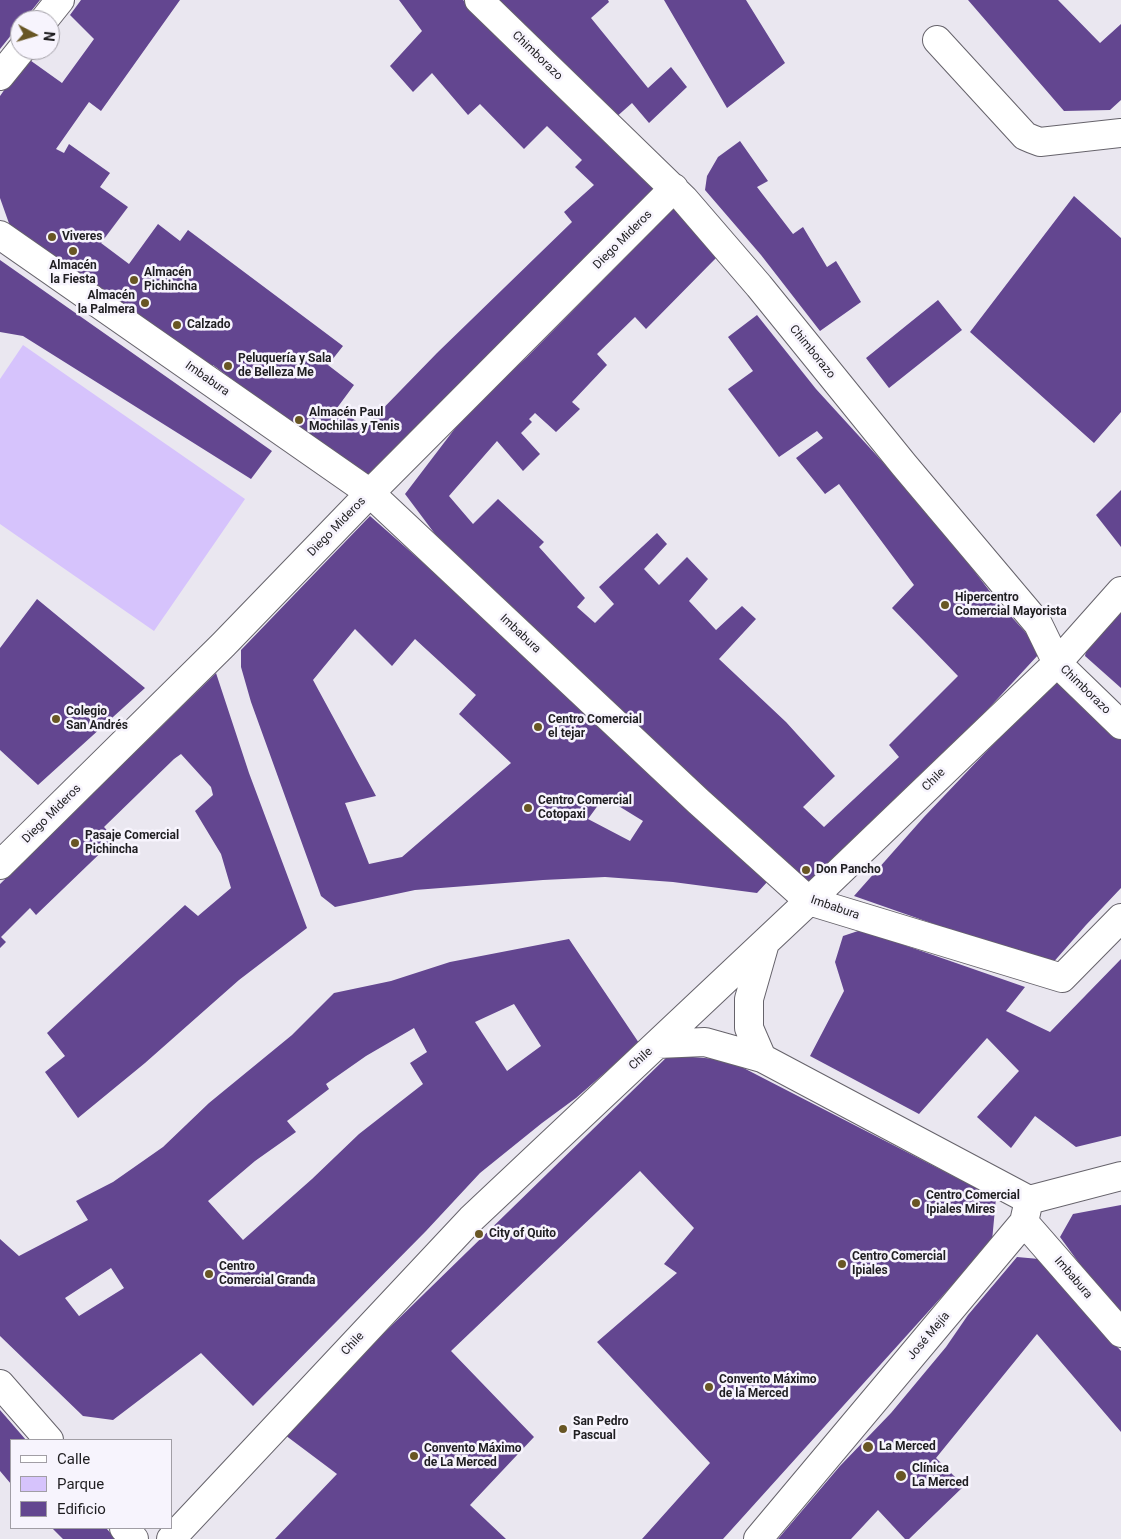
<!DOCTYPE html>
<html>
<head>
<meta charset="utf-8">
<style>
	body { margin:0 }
	#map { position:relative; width:1121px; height:1539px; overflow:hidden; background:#eae7f0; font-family:Roboto,sans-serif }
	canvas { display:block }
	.legend { position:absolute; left:10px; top:1439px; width:162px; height:90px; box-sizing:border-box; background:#f7f4fd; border:1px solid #a19ea5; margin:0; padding:6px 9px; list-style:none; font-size:15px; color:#1f1e21 }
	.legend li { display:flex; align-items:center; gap:10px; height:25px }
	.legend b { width:25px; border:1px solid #a19ea5 }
	.north { position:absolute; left:10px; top:10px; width:50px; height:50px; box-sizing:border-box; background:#f7f4fd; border:1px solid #a19ea5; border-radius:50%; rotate:96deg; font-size:14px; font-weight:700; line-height:20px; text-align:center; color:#1f1e21 }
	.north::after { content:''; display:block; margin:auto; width:18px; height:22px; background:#685624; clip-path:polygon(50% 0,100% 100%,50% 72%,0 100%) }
</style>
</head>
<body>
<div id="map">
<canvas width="1121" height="1539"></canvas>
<ul class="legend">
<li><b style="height:6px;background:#fff"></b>Calle</li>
<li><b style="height:14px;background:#d6c3fc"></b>Parque</li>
<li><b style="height:14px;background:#634690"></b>Edificio</li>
</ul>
<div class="north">N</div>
</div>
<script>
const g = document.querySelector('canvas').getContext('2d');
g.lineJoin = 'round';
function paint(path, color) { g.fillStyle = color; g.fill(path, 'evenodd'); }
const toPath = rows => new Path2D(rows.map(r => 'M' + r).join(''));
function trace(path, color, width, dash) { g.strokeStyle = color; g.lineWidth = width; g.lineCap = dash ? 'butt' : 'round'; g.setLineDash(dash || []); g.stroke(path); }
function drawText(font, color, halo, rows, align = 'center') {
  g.font = font + ' Roboto,sans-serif'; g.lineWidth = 5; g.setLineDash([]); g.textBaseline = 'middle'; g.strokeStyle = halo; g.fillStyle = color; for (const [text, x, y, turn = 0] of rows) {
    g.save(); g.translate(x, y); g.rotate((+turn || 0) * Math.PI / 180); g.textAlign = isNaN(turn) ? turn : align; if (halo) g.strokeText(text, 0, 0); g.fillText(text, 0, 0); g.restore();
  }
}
paint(toPath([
	[23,345,245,499,154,631,0,524,0,379]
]), '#d6c3fc');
paint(toPath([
	[0,0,40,0,24,20,20,20,20,24,0,49],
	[81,0,180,0,101,111,89,102,56,149,64,153,69,144,110,173,100,187,128,207,101,243,129,264,158,224,180,241,188,230,343,346,328,365,354,385,337,408,365,427,437,353,572,222,564,212,594,185,575,167,582,160,547,126,524,149,480,104,468,115,432,73,413,92,390,66,422,31,399,0,463,0,659,191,371,483,213,365,208,372,11,229,0,198,0,96,27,58,62,83,94,39,70,15],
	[496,0,608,0,609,2,591,18,648,88,671,67,687,87,649,123,632,103,614,119],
	[664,0,746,0,785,63,727,108],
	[968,0,1058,0,1100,43,1121,24,1121,100,1110,110,1064,111],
	[740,141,768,181,757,187,793,234,803,227,827,267,836,261,861,302,820,331,761,255,705,190,707,176,718,157],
	[1074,196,1121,238,1121,412,1094,443,970,332],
	[674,208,717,257,646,329,635,317,597,354,607,365,572,402,580,409,556,432,535,413,529,419,532,422,521,433,540,454,523,471,497,441,449,496,473,524,498,499,544,542,539,547,585,598,577,607,595,623,614,604,599,587,657,533,667,544,644,569,659,585,687,557,708,579,689,601,716,630,742,606,756,619,719,659,786,722,835,776,803,807,824,827,899,757,889,745,958,676,892,608,914,585,839,484,825,494,796,458,823,438,817,431,779,457,728,389,753,371,728,337,757,315,816,389,932,516,998,602,1028,635,1039,654,989,708,918,780,808,885,647,736,590,680,543,640,447,550,405,494,469,410,527,357],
	[0,260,272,451,251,479,23,336,0,332],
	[938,300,962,330,889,388,866,358],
	[1121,490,1121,547,1096,515],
	[370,516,437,575,769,880,757,893,673,882,605,877,543,880,415,890,335,907,321,896,251,702,241,667,241,650],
	[355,629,392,666,415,639,476,695,459,714,511,763,402,857,369,864,345,803,376,796,313,680],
	[604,797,643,821,630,841,588,819],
	[37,599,145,688,38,785,0,750,0,648],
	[1121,611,1121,688,1085,656,1087,646],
	[216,673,249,773,307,928,239,980,145,1063,78,1118,45,1072,65,1056,47,1033,185,905,198,916,231,888,221,854,195,811,213,795,211,787,181,754,174,759,104,827,115,839,36,915,30,908,1,937,6,942,0,948,0,884],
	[1060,674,1121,731,1121,888,1086,925,1051,965,854,896,924,817],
	[861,930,1025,987,1006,1011,1050,1032,1121,959,1121,1136,1076,1147,1035,1116,1011,1148,977,1117,1019,1071,987,1038,919,1114,810,1056,844,991,835,962,843,936],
	[569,939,639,1043,576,1098,542,1123,480,1173,426,1231,253,1406,201,1353,113,1420,83,1416,0,1336,0,1239,19,1256,88,1220,76,1201,113,1182,163,1147,209,1103,292,1035,334,993,391,981,450,962],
	[514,1004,541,1046,507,1071,475,1022],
	[414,1028,427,1052,410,1063,423,1084,359,1134,312,1179,243,1240,208,1201,255,1161,296,1132,287,1121,329,1089,326,1084,366,1056],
	[111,1268,124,1288,79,1316,65,1298],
	[669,1055,728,1060,996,1198,992,1241,723,1539,642,1539,710,1463,597,1342,677,1273,664,1264,694,1228,640,1171,451,1351,534,1437,470,1505,506,1539,275,1539,337,1474,285,1435,347,1369],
	[1121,1205,1121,1313,1098,1289,1060,1237,1073,1214],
	[1017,1257,1039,1259,1121,1351,1121,1432,1037,1334,936,1458,964,1486,909,1539,905,1539,878,1510,851,1539,778,1539,840,1466,891,1413,946,1347,968,1315],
	[0,1410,26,1440,11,1440,11,1484,0,1471],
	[52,1528,106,1528,116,1539,63,1539]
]), '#634690');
const minor = toPath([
	[479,0,684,199,759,286,904,465,1038,624,1057,663,1121,725],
	[44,20,60,0],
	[937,40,1025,136,1032,139,1040,142,1121,133],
	[0,76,21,50],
	[0,235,370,493,698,801,809,901,1062,978,1121,918],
	[0,865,223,645,370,493,674,188],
	[657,1044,705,1042,762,1058,1029,1200],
	[762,1058,749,1028,749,999,765,943],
	[1029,1200,1121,1176],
	[1024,1222,1121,1333],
	[0,1384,49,1440],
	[124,1528,134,1539],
	[171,1539,471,1219,809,901,1057,663,1121,591],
	[758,1539,1024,1222,1029,1200]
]);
trace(minor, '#66636b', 30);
trace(minor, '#fff', 28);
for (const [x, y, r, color] of [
	[52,237,5,"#685624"],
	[73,251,5,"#685624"],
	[134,280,5,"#685624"],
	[145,303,5,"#685624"],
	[177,325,5,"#685624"],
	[228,366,5,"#685624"],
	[299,420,5,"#685624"],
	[945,605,5,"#685624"],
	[56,719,5,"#685624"],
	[538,727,5,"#685624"],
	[528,808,5,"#685624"],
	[75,843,5,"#685624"],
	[806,870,5,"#685624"],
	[916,1203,5,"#685624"],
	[479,1234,5,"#685624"],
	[842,1264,5,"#685624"],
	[209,1274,5,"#685624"],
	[709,1387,5,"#685624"],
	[563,1429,5,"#685624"],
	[868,1447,6,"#685624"],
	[414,1456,5,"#685624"],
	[901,1476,6,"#685624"]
]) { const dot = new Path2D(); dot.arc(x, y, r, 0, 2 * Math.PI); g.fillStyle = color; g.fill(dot); trace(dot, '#f7f4fd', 2); }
drawText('12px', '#1f1e21', '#f7f4fd', [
	["Chimborazo",537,56,44],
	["Diego Mideros",623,240,-45],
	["Chimborazo",812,352,51],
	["Imbabura",207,379,35],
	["Diego Mideros",337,527,-46],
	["Imbabura",520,634,43],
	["Chimborazo",1085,690,44],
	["Chile",934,780,-44],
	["Diego Mideros",52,814,-45],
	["Imbabura",835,908,19],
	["Chile",641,1059,-43],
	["Imbabura",1073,1278,49],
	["José Mejía",929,1336,-50],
	["Chile",353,1344,-47]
]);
drawText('bold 12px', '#1f1e21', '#f7f4fd', [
	["Viveres",62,237],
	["Almacén",73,266,"center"],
	["la Fiesta",73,280,"center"],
	["Almacén",144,273],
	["Pichincha",144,287],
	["Almacén",135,296,"right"],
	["la Palmera",135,310,"right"],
	["Calzado",187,325],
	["Peluquería y Sala",238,359],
	["de Belleza Me",238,373],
	["Almacén Paul",309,413],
	["Mochilas y Tenis",309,427],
	["Hipercentro",955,598],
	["Comercial Mayorista",955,612],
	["Colegio",66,712],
	["San Andrés",66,726],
	["Centro Comercial",548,720],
	["el tejar",548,734],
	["Centro Comercial",538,801],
	["Cotopaxi",538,815],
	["Pasaje Comercial",85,836],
	["Pichincha",85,850],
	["Don Pancho",816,870],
	["Centro Comercial",926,1196],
	["Ipiales Mires",926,1210],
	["City of Quito",489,1234],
	["Centro Comercial",852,1257],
	["Ipiales",852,1271],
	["Centro",219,1267],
	["Comercial Granda",219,1281],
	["Convento Máximo",719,1380],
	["de la Merced",719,1394],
	["San Pedro",573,1422],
	["Pascual",573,1436],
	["La Merced",879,1447],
	["Convento Máximo",424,1449],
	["de La Merced",424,1463],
	["Clínica",912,1469],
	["La Merced",912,1483]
], 'left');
</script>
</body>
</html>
